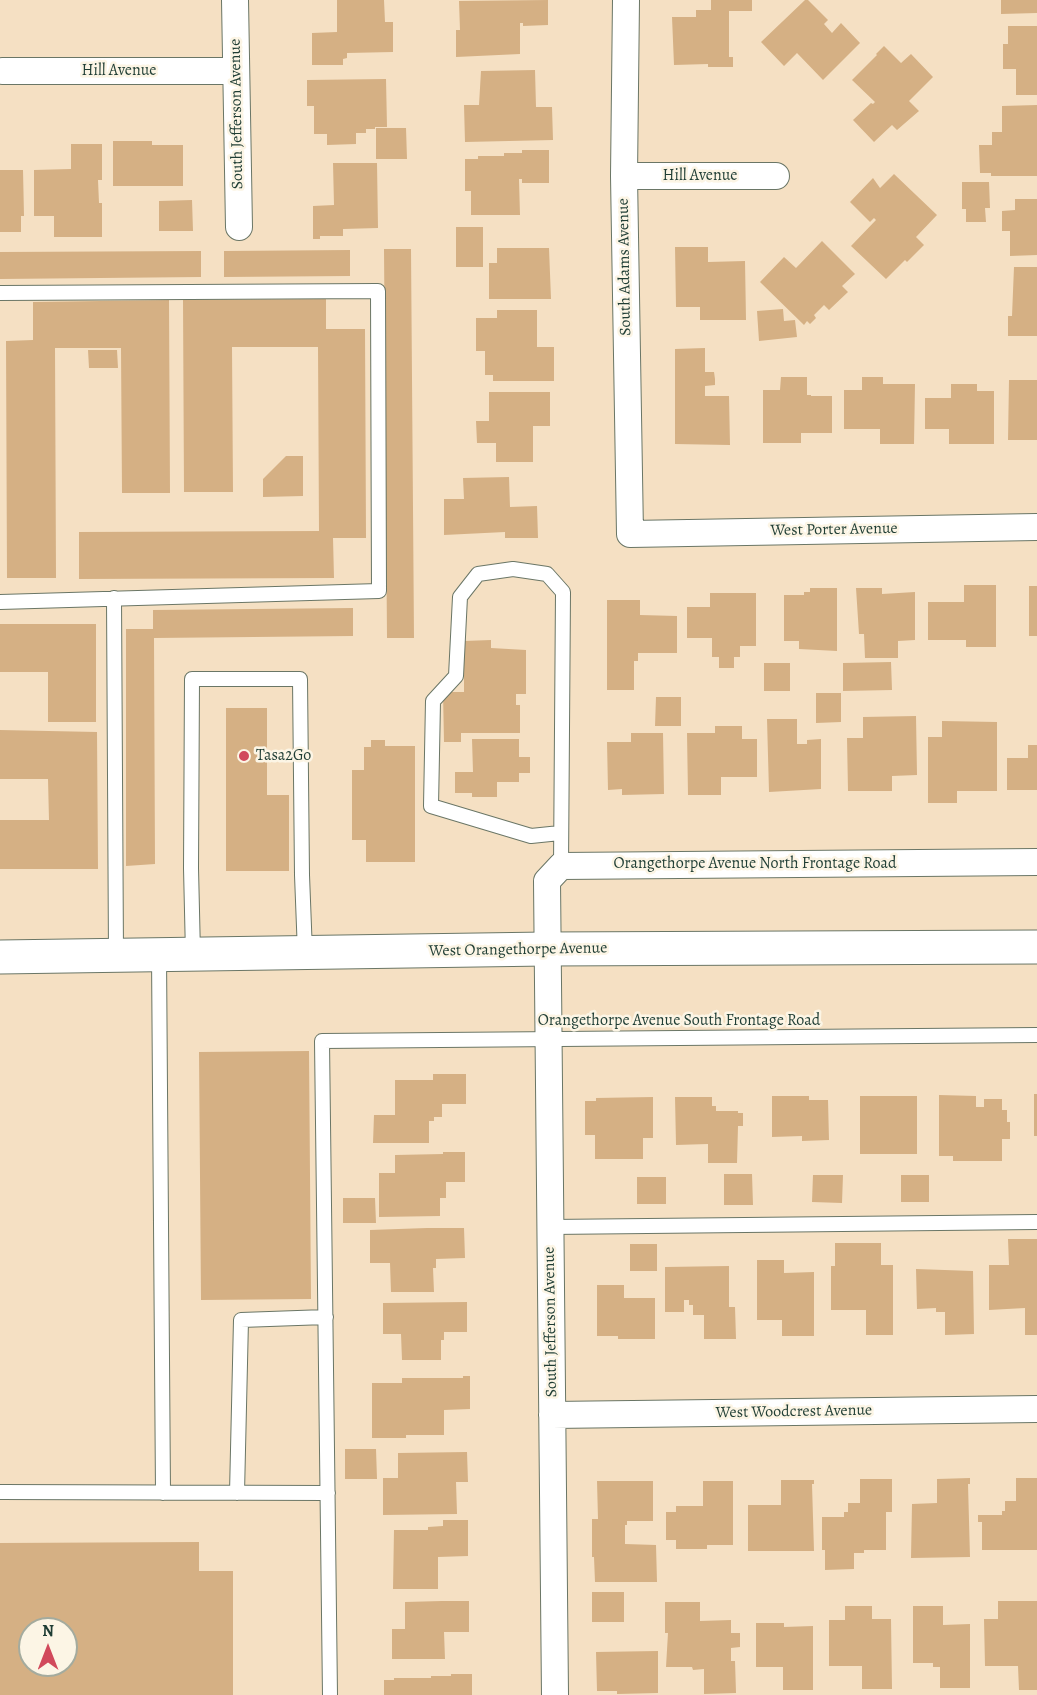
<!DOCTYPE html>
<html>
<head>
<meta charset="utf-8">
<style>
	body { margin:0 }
	#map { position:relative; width:1037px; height:1695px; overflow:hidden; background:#f5e0c3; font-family:Alegreya,serif }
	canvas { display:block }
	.north { position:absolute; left:18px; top:1617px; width:60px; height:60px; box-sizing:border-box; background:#fcf5e5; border:2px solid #a4ab9e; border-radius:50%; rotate:0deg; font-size:16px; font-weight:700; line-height:24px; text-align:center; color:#1f3d34 }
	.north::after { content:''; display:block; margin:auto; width:21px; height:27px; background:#d1495b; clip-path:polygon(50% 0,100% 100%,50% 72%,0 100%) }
</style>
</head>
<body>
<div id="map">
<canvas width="1037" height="1695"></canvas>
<div class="north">N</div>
</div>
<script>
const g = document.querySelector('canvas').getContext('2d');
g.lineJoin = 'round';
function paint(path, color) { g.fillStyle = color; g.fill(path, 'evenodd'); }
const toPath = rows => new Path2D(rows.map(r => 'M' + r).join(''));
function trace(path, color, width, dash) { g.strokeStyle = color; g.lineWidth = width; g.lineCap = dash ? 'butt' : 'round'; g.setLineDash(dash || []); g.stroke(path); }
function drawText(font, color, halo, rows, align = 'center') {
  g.font = font + ' Alegreya,serif'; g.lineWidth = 5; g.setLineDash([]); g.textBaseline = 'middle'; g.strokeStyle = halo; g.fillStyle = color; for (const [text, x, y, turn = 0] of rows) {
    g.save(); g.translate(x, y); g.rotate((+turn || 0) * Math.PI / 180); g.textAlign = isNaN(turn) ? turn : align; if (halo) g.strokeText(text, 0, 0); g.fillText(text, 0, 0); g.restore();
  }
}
paint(toPath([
	[337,0,384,0,385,22,393,22,393,52,347,53,347,58,343,59,343,65,312,65,312,33,337,32],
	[548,0,548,25,523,26,523,23,520,23,520,54,456,57,456,30,460,30,459,1],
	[711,0,752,0,752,11,729,11,729,57,733,57,733,67,708,67,708,64,674,65,672,17,696,17,696,10,711,10],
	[805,0,808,0,828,20,824,24,832,33,841,23,860,43,823,80,797,53,784,66,761,42],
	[1001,0,1037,0,1037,13,1001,14],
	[1008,26,1037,26,1037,95,1016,95,1016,69,1003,69,1003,44,1008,44],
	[884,46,901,63,911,54,933,77,909,101,919,111,897,130,892,125,874,142,853,120,871,103,873,104,875,102,852,80,877,55,876,54],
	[535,70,536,107,552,107,553,140,465,142,464,105,479,105,481,71],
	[386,79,387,127,375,127,375,129,366,129,366,133,356,133,356,144,327,145,327,134,314,134,314,106,307,106,307,80],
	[1037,105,1037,176,991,176,991,173,980,173,979,145,992,145,992,132,1002,132,1002,106],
	[376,128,406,128,407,159,376,159],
	[113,141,152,141,152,145,183,145,183,186,113,186],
	[71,144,102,144,102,180,98,180,99,203,102,203,102,237,54,237,54,216,34,216,34,170,71,169],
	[522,150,549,150,549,183,522,183,522,179,519,179,520,215,471,215,471,191,465,191,465,159,478,159,478,156,504,156,504,153,522,153],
	[333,163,377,163,378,228,343,229,343,236,320,236,320,239,313,239,313,206,334,205],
	[0,170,23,170,24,216,21,216,21,232,0,232],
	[894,174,937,215,916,237,924,245,907,262,905,260,886,279,851,246,876,220,874,218,870,222,850,202,873,178,880,188],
	[962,182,989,182,990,208,985,208,986,222,966,222,966,209,962,209],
	[1015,199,1037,199,1037,255,1010,256,1010,231,1002,231,1002,211,1015,210],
	[192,200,193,231,159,231,159,201],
	[456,227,483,227,483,267,456,267],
	[822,241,855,274,842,286,848,292,829,310,824,305,814,315,816,318,810,324,807,321,804,325,760,282,784,257,796,268],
	[675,247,708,247,708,262,745,261,746,320,700,320,700,307,676,307],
	[497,248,549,248,551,299,489,299,489,263,497,263],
	[384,249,411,249,414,638,387,638],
	[350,250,350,276,224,277,224,251],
	[201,251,201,277,0,279,0,252],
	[1014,267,1037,267,1037,336,1008,336,1008,316,1012,316],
	[326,299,326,329,365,329,366,538,333,538,334,578,79,579,79,532,319,531,318,347,232,347,233,492,184,492,183,300],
	[169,300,170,493,122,493,121,348,55,348,56,578,7,578,6,341,33,340,33,302],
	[783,309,784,321,795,320,797,337,759,341,757,311],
	[497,310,537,310,537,347,554,347,554,381,493,381,493,375,485,375,485,351,476,351,476,318,497,318],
	[705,348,705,372,714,372,715,379,715,385,705,386,705,396,729,396,730,445,675,444,675,349],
	[88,350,117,350,118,368,89,368],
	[781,377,807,377,807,395,811,395,811,396,832,396,832,433,801,433,801,443,763,443,763,390,780,390],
	[862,377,883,377,883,384,915,384,914,444,880,444,880,429,844,429,844,390,862,390],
	[1009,380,1037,380,1037,440,1008,440],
	[951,384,977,384,977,391,994,391,994,444,949,444,949,429,925,429,925,398,951,398],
	[489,392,550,392,550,426,533,426,533,462,496,462,496,443,477,443,476,421,489,421],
	[286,456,303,456,303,496,263,497,263,479],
	[509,477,510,507,537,506,538,538,505,538,505,532,444,535,444,499,464,499,463,478],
	[964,585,996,585,996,647,966,647,966,640,928,640,928,602,964,602],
	[1029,586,1037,586,1037,636,1029,636],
	[810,588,837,588,837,651,799,649,799,641,784,641,784,595,804,595,804,592,810,592],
	[856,588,882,588,882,594,915,592,915,640,898,641,898,658,865,658,864,634,859,634],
	[710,593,756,593,756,646,740,646,740,657,734,657,734,668,719,668,719,657,712,657,712,638,687,638,687,607,710,607],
	[607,600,640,600,640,615,677,616,677,653,638,653,638,661,634,661,634,690,607,690],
	[353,608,353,636,154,638,155,864,126,866,126,629,153,629,153,610],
	[0,624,96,624,96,722,48,722,48,672,0,672],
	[491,640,491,648,526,650,526,694,516,694,516,705,520,705,520,733,461,733,461,742,444,742,443,692,464,692,464,641],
	[891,662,892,690,843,691,843,663],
	[764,663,790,663,790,691,764,691],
	[816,693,841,693,841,722,816,723],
	[656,697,681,697,681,726,655,726],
	[226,708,267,708,267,795,289,795,289,871,226,871],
	[916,716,917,775,892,776,892,791,848,791,847,738,863,738,863,717],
	[767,719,797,719,797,744,807,744,807,740,821,739,821,789,769,792],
	[942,721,997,722,997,791,957,791,957,803,928,803,928,737,942,737],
	[715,726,742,726,742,739,757,739,757,777,721,777,721,795,688,795,687,733,715,733],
	[0,730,97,732,98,869,0,869,0,820,49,820,48,779,0,779],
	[631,733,663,733,664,794,622,795,622,789,608,790,607,742,631,742],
	[472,739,519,739,519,757,530,757,530,773,519,773,519,782,497,782,497,797,472,797,472,793,455,793,455,772,473,772],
	[371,740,385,740,385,746,415,746,415,862,366,862,366,840,352,840,352,770,364,770,364,747,371,747],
	[1028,745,1037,745,1037,790,1007,790,1007,758,1028,758],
	[309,1051,311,1299,201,1300,199,1052],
	[433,1074,466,1074,466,1104,442,1104,442,1117,434,1117,434,1121,429,1121,429,1143,373,1143,374,1115,395,1115,395,1080,433,1080],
	[1034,1094,1037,1094,1037,1136,1034,1136],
	[939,1095,976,1096,976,1107,984,1107,984,1099,1002,1099,1002,1110,1007,1110,1007,1122,1010,1122,1010,1139,1002,1139,1002,1161,953,1161,953,1156,939,1156],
	[772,1096,809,1096,809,1100,828,1100,829,1140,802,1141,802,1136,772,1137],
	[860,1096,917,1096,917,1154,860,1154],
	[653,1097,653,1138,643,1138,643,1159,595,1159,595,1135,585,1135,585,1101,596,1101,596,1098],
	[675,1097,712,1097,712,1106,716,1106,716,1111,738,1111,738,1113,743,1113,743,1126,738,1126,737,1163,708,1163,708,1144,676,1145],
	[443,1152,465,1152,465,1182,446,1182,446,1198,440,1198,440,1216,379,1217,379,1173,395,1173,395,1155,443,1154],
	[724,1174,752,1174,753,1205,724,1205],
	[813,1175,843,1175,842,1203,812,1202],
	[901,1175,929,1175,929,1202,901,1202],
	[637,1177,666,1177,666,1204,637,1204],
	[343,1198,375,1198,376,1223,343,1223],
	[427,1228,464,1228,465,1258,436,1259,436,1268,433,1268,434,1292,391,1292,390,1263,370,1263,370,1230],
	[1008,1239,1037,1239,1037,1335,1025,1335,1025,1308,989,1310,989,1265,1009,1265],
	[835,1243,881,1243,881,1265,893,1265,893,1335,866,1335,866,1310,831,1310,831,1266,835,1266],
	[630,1244,657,1244,657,1271,630,1271],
	[757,1260,784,1260,784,1273,814,1272,814,1336,782,1336,782,1320,757,1320],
	[729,1266,729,1307,735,1307,736,1339,704,1339,704,1315,693,1315,693,1305,689,1305,689,1300,684,1300,684,1312,665,1312,665,1267],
	[916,1269,973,1271,974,1334,945,1335,945,1312,936,1312,936,1308,917,1309],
	[597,1285,624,1285,624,1298,655,1298,655,1339,618,1339,618,1336,597,1336],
	[467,1302,467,1332,444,1332,444,1340,441,1340,441,1360,402,1360,401,1334,383,1334,383,1303],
	[463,1376,470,1376,470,1409,444,1410,444,1435,406,1435,406,1438,372,1438,372,1383,402,1383,402,1378,463,1378],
	[345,1449,376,1449,377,1479,345,1479],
	[467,1452,468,1482,456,1482,457,1514,383,1515,383,1478,398,1478,398,1453],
	[970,1478,970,1484,968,1484,970,1557,911,1558,912,1504,937,1503,937,1479],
	[1016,1478,1037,1478,1037,1550,982,1550,982,1522,978,1522,978,1515,1002,1515,1002,1511,1005,1511,1005,1501,1016,1501],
	[860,1479,892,1479,892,1512,886,1512,886,1550,864,1550,864,1553,854,1553,854,1569,825,1570,825,1550,822,1550,822,1517,844,1517,844,1512,848,1512,848,1503,860,1503],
	[781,1480,814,1480,814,1484,812,1484,814,1551,748,1551,748,1505,781,1505],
	[597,1481,653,1481,653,1521,627,1521,627,1525,625,1525,625,1544,656,1545,657,1582,595,1582,594,1557,592,1557,592,1519,598,1519],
	[703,1481,733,1481,733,1545,707,1545,707,1549,676,1549,676,1540,666,1540,666,1512,676,1512,676,1506,703,1506],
	[443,1520,468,1520,468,1556,438,1557,438,1589,393,1589,394,1530,428,1530,428,1527,443,1526],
	[199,1542,199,1571,233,1571,233,1695,0,1695,0,1543],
	[30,1629,66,1629,66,1665,30,1665],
	[592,1592,624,1592,624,1622,592,1622],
	[442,1601,469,1601,469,1632,444,1632,445,1659,392,1659,392,1629,405,1629,405,1602],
	[998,1601,1037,1601,1037,1690,1019,1690,1018,1666,985,1666,984,1619,998,1619],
	[665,1602,700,1602,700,1621,731,1620,731,1633,740,1633,740,1647,731,1648,731,1661,735,1661,736,1693,704,1694,704,1669,693,1670,692,1667,666,1667,668,1633,665,1633],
	[845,1606,872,1606,872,1619,891,1619,892,1689,862,1689,862,1666,829,1666,829,1620,845,1620],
	[913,1606,943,1606,943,1625,970,1624,970,1688,940,1688,940,1667,933,1667,933,1663,913,1663],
	[756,1623,784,1623,784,1627,813,1626,813,1690,783,1690,783,1667,756,1667],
	[658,1651,658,1693,617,1694,617,1691,597,1691,596,1652],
	[451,1674,472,1674,472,1695,384,1695,384,1680,394,1680,394,1678,431,1678,431,1676,451,1676]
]), '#d5b084');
const service = toPath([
	[0,293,378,291,379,591,0,602],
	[114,598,116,955],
	[560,833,531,836,431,806,433,701,456,676,460,597,478,574,513,569,547,574,563,592,561,866],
	[193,954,191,868,192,679,300,679,302,875,305,953],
	[159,955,163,1493],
	[550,1227,1037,1222],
	[0,1492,328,1493],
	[237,1493,241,1320,326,1317],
	[330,1695,322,1041,1037,1035]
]);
const minor = toPath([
	[235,0,239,227],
	[626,0,624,176,630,534,1037,527],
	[2,71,235,71],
	[624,176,776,176],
	[552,1415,1037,1409],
	[555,1695,547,881,561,866,1037,862]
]);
const primary = toPath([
	[0,957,546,949,1037,947]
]);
trace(service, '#6a7666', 16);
trace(minor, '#6a7666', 28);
trace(primary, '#6a7666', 35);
trace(service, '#fff', 14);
trace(minor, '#fff', 26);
trace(primary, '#fff', 33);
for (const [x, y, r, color] of [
	[244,756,6,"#d1495b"]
]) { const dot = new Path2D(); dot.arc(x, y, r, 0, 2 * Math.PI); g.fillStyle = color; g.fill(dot); trace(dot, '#fcf5e5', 2); }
drawText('16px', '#1f3d34', '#fcf5e5', [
	["Hill Avenue",119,71],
	["South Jefferson Avenue",237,114,-91],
	["Hill Avenue",700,176],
	["South Adams Avenue",625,267,-91],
	["West Porter Avenue",834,530,-1],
	["Orangethorpe Avenue North Frontage Road",755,864],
	["West Orangethorpe Avenue",518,950,-1],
	["Orangethorpe Avenue South Frontage Road",679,1021],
	["South Jefferson Avenue",551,1322,-91],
	["West Woodcrest Avenue",794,1412,-1]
]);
drawText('16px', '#1f3d34', '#fcf5e5', [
	["Tasa2Go",256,756]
], 'left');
</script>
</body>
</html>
